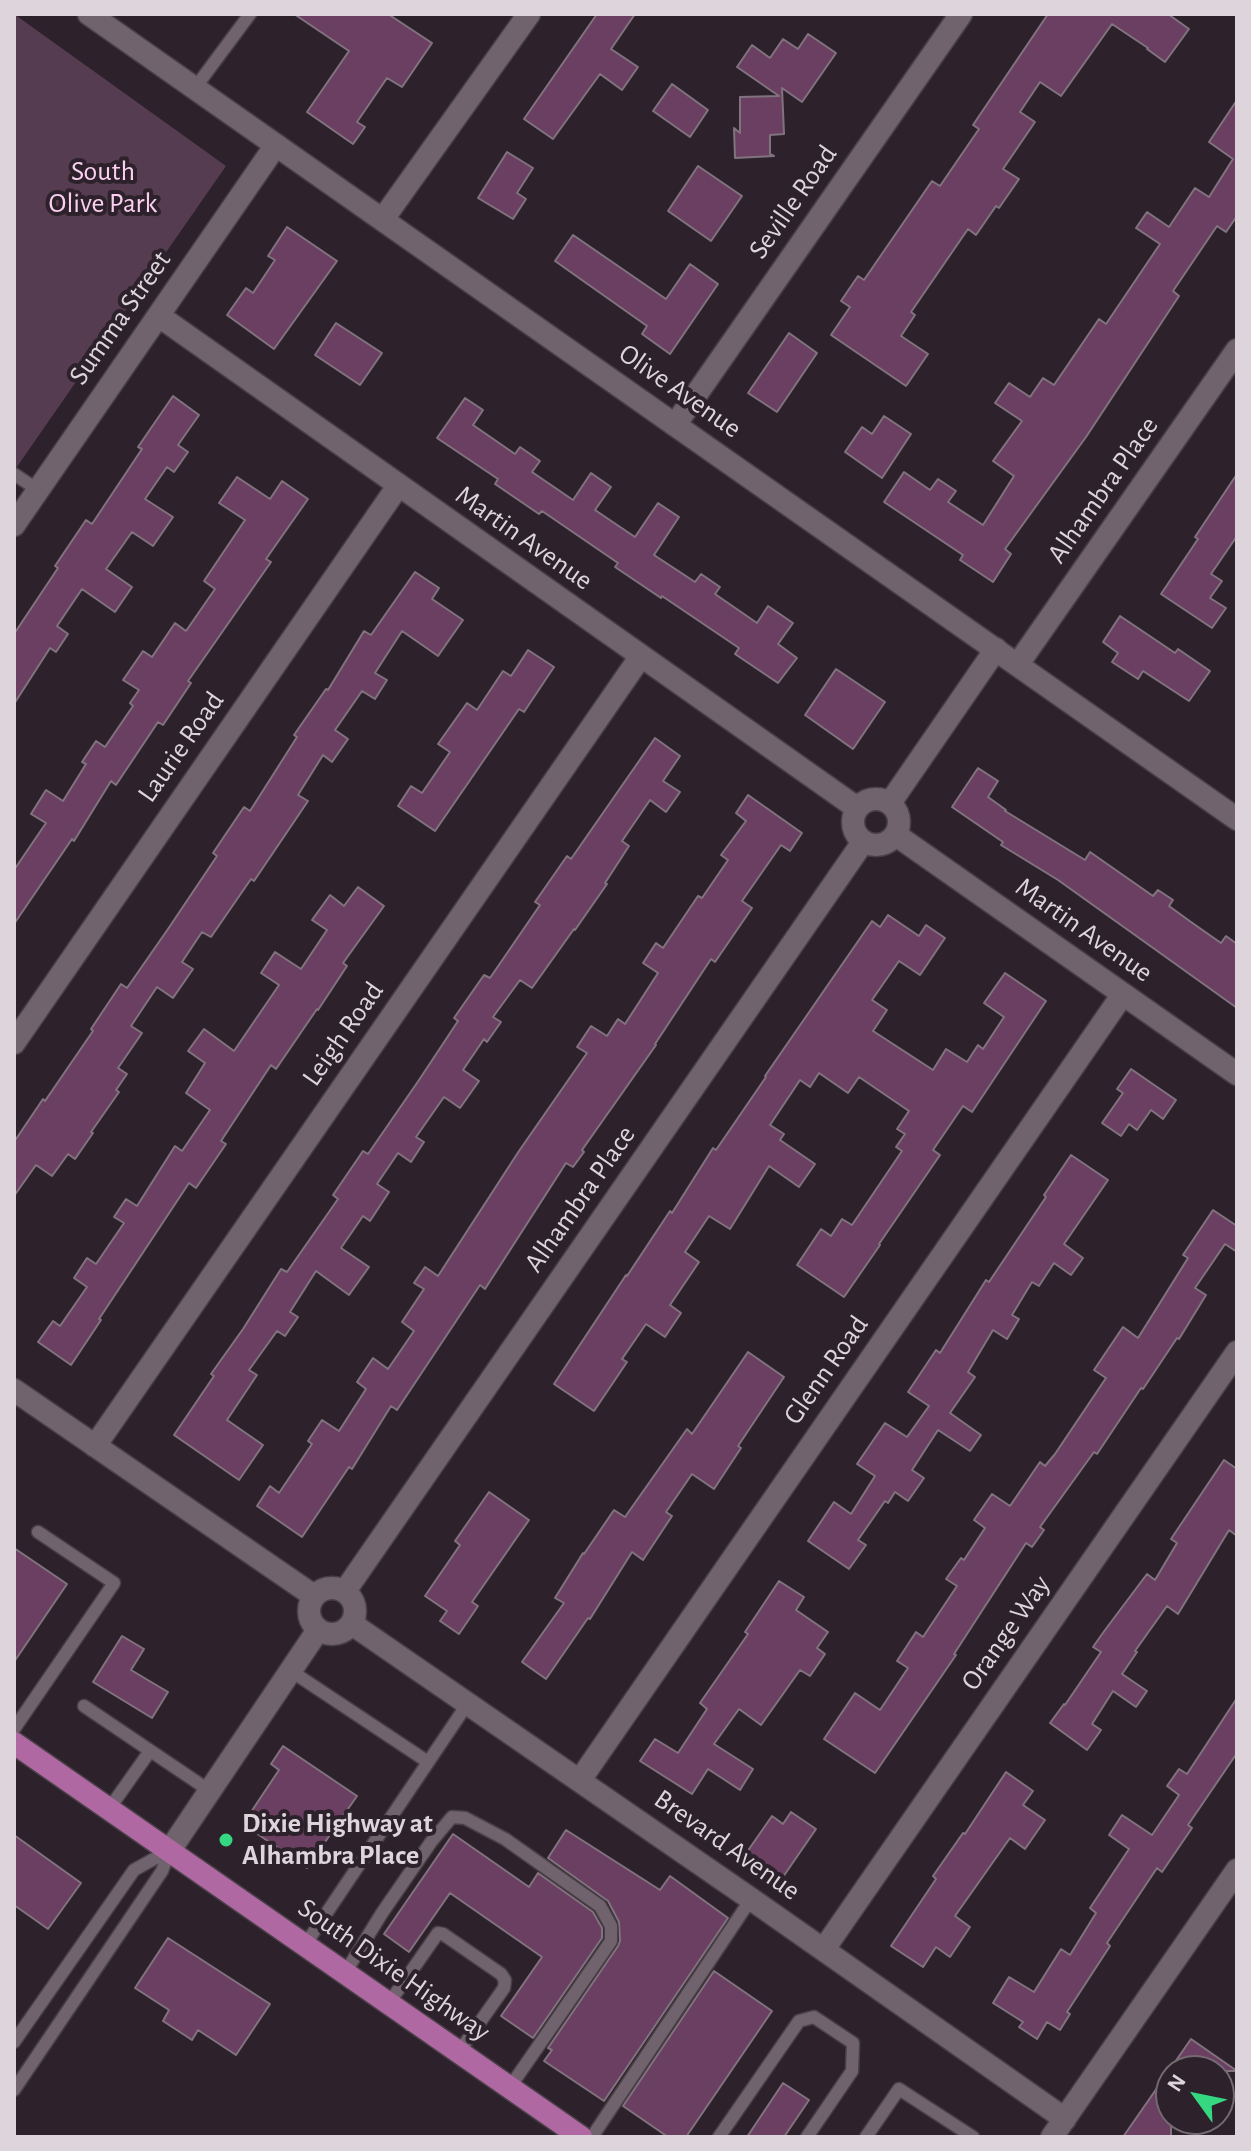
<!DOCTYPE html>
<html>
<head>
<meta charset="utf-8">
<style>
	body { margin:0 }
	#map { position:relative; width:1251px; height:2151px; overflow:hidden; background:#2d222b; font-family:"Alegreya Sans",sans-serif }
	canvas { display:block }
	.frame { position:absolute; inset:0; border:16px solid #ddd5db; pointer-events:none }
	.north { position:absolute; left:1155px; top:2055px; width:80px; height:80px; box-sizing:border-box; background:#2d222b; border:2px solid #736a71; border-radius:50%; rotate:303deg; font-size:22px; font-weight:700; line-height:32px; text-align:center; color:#ddd5db }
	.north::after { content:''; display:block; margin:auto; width:28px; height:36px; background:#35d881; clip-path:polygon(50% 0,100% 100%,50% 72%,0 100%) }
</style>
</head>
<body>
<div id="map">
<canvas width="1251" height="2151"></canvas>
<div class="frame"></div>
<div class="north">N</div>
</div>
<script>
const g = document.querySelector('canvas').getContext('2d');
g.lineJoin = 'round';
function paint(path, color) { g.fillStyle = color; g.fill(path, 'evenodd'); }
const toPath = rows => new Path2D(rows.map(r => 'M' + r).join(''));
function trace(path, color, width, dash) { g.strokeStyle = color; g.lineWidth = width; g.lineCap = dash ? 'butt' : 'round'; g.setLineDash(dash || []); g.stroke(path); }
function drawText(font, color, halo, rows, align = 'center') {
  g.font = font + ' "Alegreya Sans",sans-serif'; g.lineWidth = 8; g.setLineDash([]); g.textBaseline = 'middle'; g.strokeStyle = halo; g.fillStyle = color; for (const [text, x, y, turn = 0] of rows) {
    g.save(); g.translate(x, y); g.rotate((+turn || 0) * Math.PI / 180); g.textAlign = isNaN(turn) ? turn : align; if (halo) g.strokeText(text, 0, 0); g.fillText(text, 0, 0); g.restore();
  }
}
paint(toPath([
	[14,14,226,166,14,471]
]), '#563c50');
const building = toPath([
	[294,14,388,14,432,43,402,87,387,78,357,122,365,127,353,144,307,112,349,51,294,14],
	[597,14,635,14,611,49,638,67,622,90,600,74,553,139,524,119,597,14],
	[1048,14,1168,14,1189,29,1165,62,1147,49,1148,48,1112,24,1061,96,1040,82,1020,112,1035,122,1003,169,1019,179,999,208,996,206,976,235,968,229,911,312,915,315,901,336,928,354,906,386,831,335,850,307,841,301,858,276,864,280,932,181,940,186,979,129,973,125,1048,14],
	[808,34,836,53,802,102,782,88,784,134,770,135,770,154,774,156,735,158,734,128,740,133,740,97,779,96,737,67,752,45,770,58,783,39,798,49,808,34],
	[672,84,708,110,690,137,653,111,672,84],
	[1237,100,1237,216,1226,232,1217,226,1173,291,1179,296,1086,437,1005,549,1011,554,993,582,960,560,963,555,884,502,904,472,930,490,938,479,956,491,948,502,983,525,1014,476,993,461,1022,421,995,403,1009,383,1030,397,1043,378,1054,385,1099,319,1106,324,1160,244,1136,228,1147,212,1169,227,1195,188,1209,197,1233,159,1209,142,1237,100],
	[507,152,533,168,517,193,526,199,513,219,478,198,507,152],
	[698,166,742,196,711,241,668,211,698,166],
	[287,227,337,261,274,349,227,315,246,288,253,293,275,260,268,256,287,227],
	[573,235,666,299,690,264,718,284,670,354,642,334,647,326,555,261,573,235],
	[336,323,382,353,360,385,315,355,336,323],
	[789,333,817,353,777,412,748,393,789,333],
	[173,396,199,415,178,445,188,452,174,472,167,467,145,499,173,517,153,546,132,532,106,569,132,587,115,612,82,589,57,626,68,634,56,652,50,648,14,704,14,634,58,568,55,566,86,520,92,524,142,449,138,447,173,396],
	[465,398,483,410,473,425,515,454,520,447,540,461,532,472,573,500,591,473,611,487,595,510,635,537,658,503,679,517,654,555,695,582,701,574,720,587,715,594,757,623,768,606,793,623,778,644,797,658,778,683,735,654,739,648,662,596,661,598,615,567,618,563,542,511,539,514,495,484,498,479,437,438,465,398],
	[884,416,911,434,882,478,845,452,862,427,872,434,884,416],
	[1237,474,1237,536,1211,574,1222,581,1210,598,1226,608,1212,628,1161,594,1198,539,1195,537,1237,474],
	[237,477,270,499,282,481,308,499,266,559,271,562,188,681,191,683,163,725,158,722,116,785,111,781,74,841,72,839,14,924,14,870,46,823,31,814,46,790,63,801,86,764,82,762,96,741,105,747,133,706,130,703,139,690,123,680,143,651,152,657,175,623,186,631,215,589,204,581,245,520,219,503,237,477],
	[415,572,439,588,432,599,463,620,438,656,402,631,375,673,387,680,375,699,362,691,335,730,348,739,332,762,323,755,298,795,308,801,254,881,251,879,211,937,202,932,182,962,193,969,173,998,157,987,131,1026,142,1033,118,1068,127,1074,116,1090,119,1092,91,1132,93,1133,75,1159,68,1154,52,1176,36,1165,14,1196,14,1142,43,1099,45,1101,93,1031,91,1029,121,984,127,988,168,929,217,856,213,853,244,807,250,811,297,737,294,735,326,689,328,690,364,631,371,635,415,572],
	[1120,616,1175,653,1178,649,1210,671,1189,701,1143,671,1138,679,1112,662,1118,653,1103,642,1120,616],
	[528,650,554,667,524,712,519,709,435,831,398,806,411,786,422,793,450,752,438,744,467,703,477,710,503,671,511,676,528,650],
	[836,669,885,702,853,749,805,715,836,669],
	[655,738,680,756,663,781,680,792,666,812,650,800,622,841,629,846,605,883,607,884,575,930,574,929,532,988,520,980,493,1017,501,1022,487,1042,484,1039,463,1070,479,1081,460,1108,444,1097,416,1137,424,1142,411,1162,398,1153,377,1184,389,1192,370,1221,363,1216,341,1248,369,1267,349,1295,316,1271,290,1312,298,1317,285,1336,277,1331,249,1370,257,1375,227,1420,263,1445,239,1480,174,1435,214,1376,211,1374,243,1329,281,1269,287,1272,338,1199,333,1195,363,1151,368,1154,419,1080,458,1021,454,1018,484,975,490,978,540,905,535,902,567,856,571,859,655,738],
	[978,768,998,781,988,797,1006,810,1005,811,1085,860,1090,852,1153,896,1158,890,1173,900,1169,906,1191,922,1221,943,1226,936,1237,944,1237,1008,1058,880,1001,845,1003,842,952,807,978,768],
	[748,795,802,833,790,851,781,845,742,901,752,908,715,962,711,959,655,1044,656,1045,582,1150,584,1152,573,1167,566,1163,485,1289,480,1285,397,1410,391,1406,352,1469,349,1467,302,1537,257,1506,270,1486,279,1493,312,1444,308,1441,322,1420,339,1431,366,1389,357,1382,373,1358,388,1369,414,1331,402,1322,424,1289,414,1283,425,1267,438,1276,519,1151,587,1053,577,1047,591,1026,607,1036,618,1019,625,1024,658,973,643,963,656,943,663,948,698,896,702,898,728,860,721,855,746,821,736,813,748,795],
	[358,887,384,906,343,963,347,966,318,1010,317,1009,276,1069,271,1065,221,1141,226,1144,196,1188,189,1183,99,1319,101,1320,71,1365,38,1342,53,1321,60,1326,87,1287,74,1278,87,1258,96,1264,124,1223,114,1217,126,1199,137,1206,175,1146,182,1151,210,1110,186,1093,205,1063,188,1051,204,1029,234,1051,279,985,261,973,275,952,301,969,327,930,312,920,330,895,344,906,358,887],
	[888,915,919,936,926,925,945,938,920,975,899,961,872,1000,887,1010,873,1031,933,1070,946,1049,967,1062,978,1045,983,1049,1004,1017,984,1003,1005,973,1046,1001,972,1112,963,1106,933,1150,940,1155,879,1244,880,1245,844,1297,797,1265,821,1229,831,1236,842,1219,852,1225,902,1151,896,1147,905,1134,897,1129,909,1111,859,1077,848,1093,819,1073,810,1087,800,1080,770,1125,784,1134,780,1140,815,1164,799,1187,769,1166,730,1229,709,1216,685,1252,699,1262,670,1305,681,1313,665,1337,646,1324,622,1359,627,1362,594,1411,554,1384,626,1275,627,1276,670,1211,672,1213,713,1148,716,1150,766,1077,765,1076,872,921,880,927,888,915],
	[1131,1069,1176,1100,1163,1119,1151,1110,1137,1130,1129,1124,1121,1136,1102,1123,1123,1093,1117,1089,1131,1069],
	[1071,1155,1108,1180,1064,1244,1083,1258,1071,1275,1054,1263,1039,1286,1032,1282,1012,1315,1019,1319,1007,1339,993,1330,968,1372,975,1377,950,1413,981,1435,970,1451,938,1430,912,1470,924,1478,908,1501,895,1492,888,1503,885,1501,858,1540,866,1545,849,1569,808,1541,834,1502,851,1514,875,1476,857,1464,885,1423,907,1437,929,1406,908,1392,936,1350,940,1353,986,1280,989,1282,1046,1197,1044,1195,1071,1155],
	[1213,1210,1237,1226,1237,1252,1225,1244,1195,1288,1206,1295,1179,1339,1177,1338,1143,1389,1141,1388,1097,1454,1094,1452,1040,1527,1044,1530,1032,1547,1026,1543,954,1654,956,1655,875,1773,824,1739,855,1693,880,1710,908,1668,897,1661,916,1632,923,1637,957,1586,946,1579,961,1558,964,1560,985,1528,974,1520,992,1494,1010,1506,1040,1462,1045,1466,1055,1454,1106,1378,1094,1370,1123,1327,1138,1338,1188,1258,1183,1255,1213,1210],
	[748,1352,784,1377,738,1446,741,1448,714,1489,692,1474,666,1512,672,1516,643,1560,632,1552,590,1619,588,1618,546,1679,522,1662,564,1603,555,1598,583,1553,584,1554,614,1510,625,1517,687,1429,692,1434,748,1352],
	[1224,1460,1237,1469,1237,1536,1229,1530,1178,1614,1167,1606,1135,1651,1137,1652,1122,1674,1147,1691,1136,1707,1113,1691,1092,1724,1101,1730,1087,1750,1050,1723,1064,1704,1065,1705,1101,1652,1093,1647,1105,1630,1147,1574,1155,1580,1177,1543,1171,1539,1224,1460],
	[489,1492,529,1520,472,1602,478,1606,459,1634,440,1621,447,1611,425,1596,460,1545,455,1541,489,1492],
	[14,1548,67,1584,14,1662,14,1548],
	[779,1581,804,1597,796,1610,828,1632,817,1648,825,1654,810,1676,800,1670,761,1725,739,1709,714,1744,753,1769,740,1790,708,1769,692,1794,640,1761,655,1739,678,1753,707,1709,700,1703,748,1634,745,1632,779,1581],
	[122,1636,144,1649,131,1670,168,1692,152,1718,93,1682,122,1636],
	[1237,1698,1237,1753,1188,1825,1192,1828,1162,1872,1157,1868,1107,1943,1110,1946,1067,2012,1070,2014,1060,2030,1047,2022,1037,2039,1019,2027,1023,2022,993,2003,1009,1977,1034,1992,1061,1949,1070,1955,1096,1913,1090,1908,1129,1849,1109,1835,1122,1815,1152,1835,1179,1795,1167,1786,1179,1769,1187,1774,1237,1698],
	[283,1746,357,1796,307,1868,243,1824,279,1770,271,1764,283,1746],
	[1006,1772,1033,1791,1023,1805,1045,1820,1025,1849,1010,1838,955,1916,970,1927,950,1957,936,1947,923,1967,891,1946,936,1879,933,1876,963,1833,965,1834,1006,1772],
	[791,1812,816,1829,783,1877,747,1852,772,1816,783,1824,791,1812],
	[566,1830,660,1890,670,1876,728,1918,604,2101,544,2061,552,2050,548,2048,618,1946,620,1941,619,1922,608,1901,548,1858,566,1830],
	[453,1834,529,1887,538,1873,593,1912,602,1928,602,1938,533,2038,501,2016,542,1957,450,1893,409,1952,384,1934,453,1834],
	[14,1835,81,1883,48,1929,14,1905,14,1835],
	[168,1938,270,2004,236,2055,198,2030,192,2040,163,2021,169,2010,135,1988,168,1938],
	[714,1971,772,2011,686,2137,668,2137,623,2106,714,1971],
	[1191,2039,1237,2071,1171,2071,1171,2137,1123,2137,1191,2039],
	[783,2083,809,2100,784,2137,747,2137,783,2083]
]);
paint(building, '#6a3f62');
trace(building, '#81737e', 2);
const service = toPath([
	[195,88,250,14],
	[14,474,38,490],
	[291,1671,428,1762],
	[84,1706,210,1791],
	[14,1729,114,1583,38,1532],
	[109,1809,150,1751],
	[305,1945,468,1703],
	[345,1973,382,1913,431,1842,452,1817,465,1818,505,1839,600,1906,611,1926,611,1941,510,2087],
	[389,2003,438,1933,443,1934,501,1974,505,1980,504,1988,459,2052],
	[14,2042,134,1870,170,1850],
	[14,2090,162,1871,170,1850],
	[592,2137,751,1899],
	[719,2137,799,2021,814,2017,853,2043,852,2071,807,2137],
	[866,2137,899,2089,973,2137]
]);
const minor = toPath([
	[383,219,529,14],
	[159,316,857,808],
	[675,425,961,14],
	[14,525,276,145],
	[1018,664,1237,350],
	'853 822a23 23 0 1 1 46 0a23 23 0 1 1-46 0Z',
	[890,803,996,649],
	[896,835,1237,1074],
	[14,1043,398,486],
	[14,1390,314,1596],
	[95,1446,641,656],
	'309 1611a23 23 0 1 1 46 0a23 23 0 1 1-46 0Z',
	[345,1591,863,842],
	[352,1624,751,1899,1065,2119],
	[580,1780,1123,994],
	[170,1850,318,1630],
	[824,1949,1237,1352],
	[1052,2137,1237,1870]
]);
const tertiary = toPath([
	[89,14,1237,819]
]);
const primary = toPath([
	[14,1743,581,2137]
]);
trace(service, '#494047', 15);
trace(minor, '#494047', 25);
trace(tertiary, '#494047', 25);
trace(primary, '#494047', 25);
trace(service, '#71636d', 12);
trace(minor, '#71636d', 22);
trace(tertiary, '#71636d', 22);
trace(primary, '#b068a3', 22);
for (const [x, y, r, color] of [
	[226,1840,8,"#35d881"]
]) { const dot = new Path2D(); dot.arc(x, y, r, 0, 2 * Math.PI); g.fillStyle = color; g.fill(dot); trace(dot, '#2d222b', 3); }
drawText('28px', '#facff0', '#2d222b', [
	["South",103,172],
	["Olive Park",103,204]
]);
drawText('28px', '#ddd5db', '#2d222b', [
	["Seville Road",793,202,-55],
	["Summa Street",120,318,-55],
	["Olive Avenue",680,391,35],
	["Alhambra Place",1103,490,-55],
	["Martin Avenue",524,538,35],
	["Laurie Road",181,747,-55],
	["Martin Avenue",1084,930,35],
	["Leigh Road",343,1034,-55],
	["Alhambra Place",580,1199,-55],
	["Glenn Road",826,1370,-55],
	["Orange Way",1006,1633,-55],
	["Brevard Avenue",727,1845,35],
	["South Dixie Highway",394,1970,35]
]);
drawText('bold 28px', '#ddd5db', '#2d222b', [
	["Dixie Highway at",242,1824],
	["Alhambra Place",242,1856]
], 'left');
</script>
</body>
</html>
